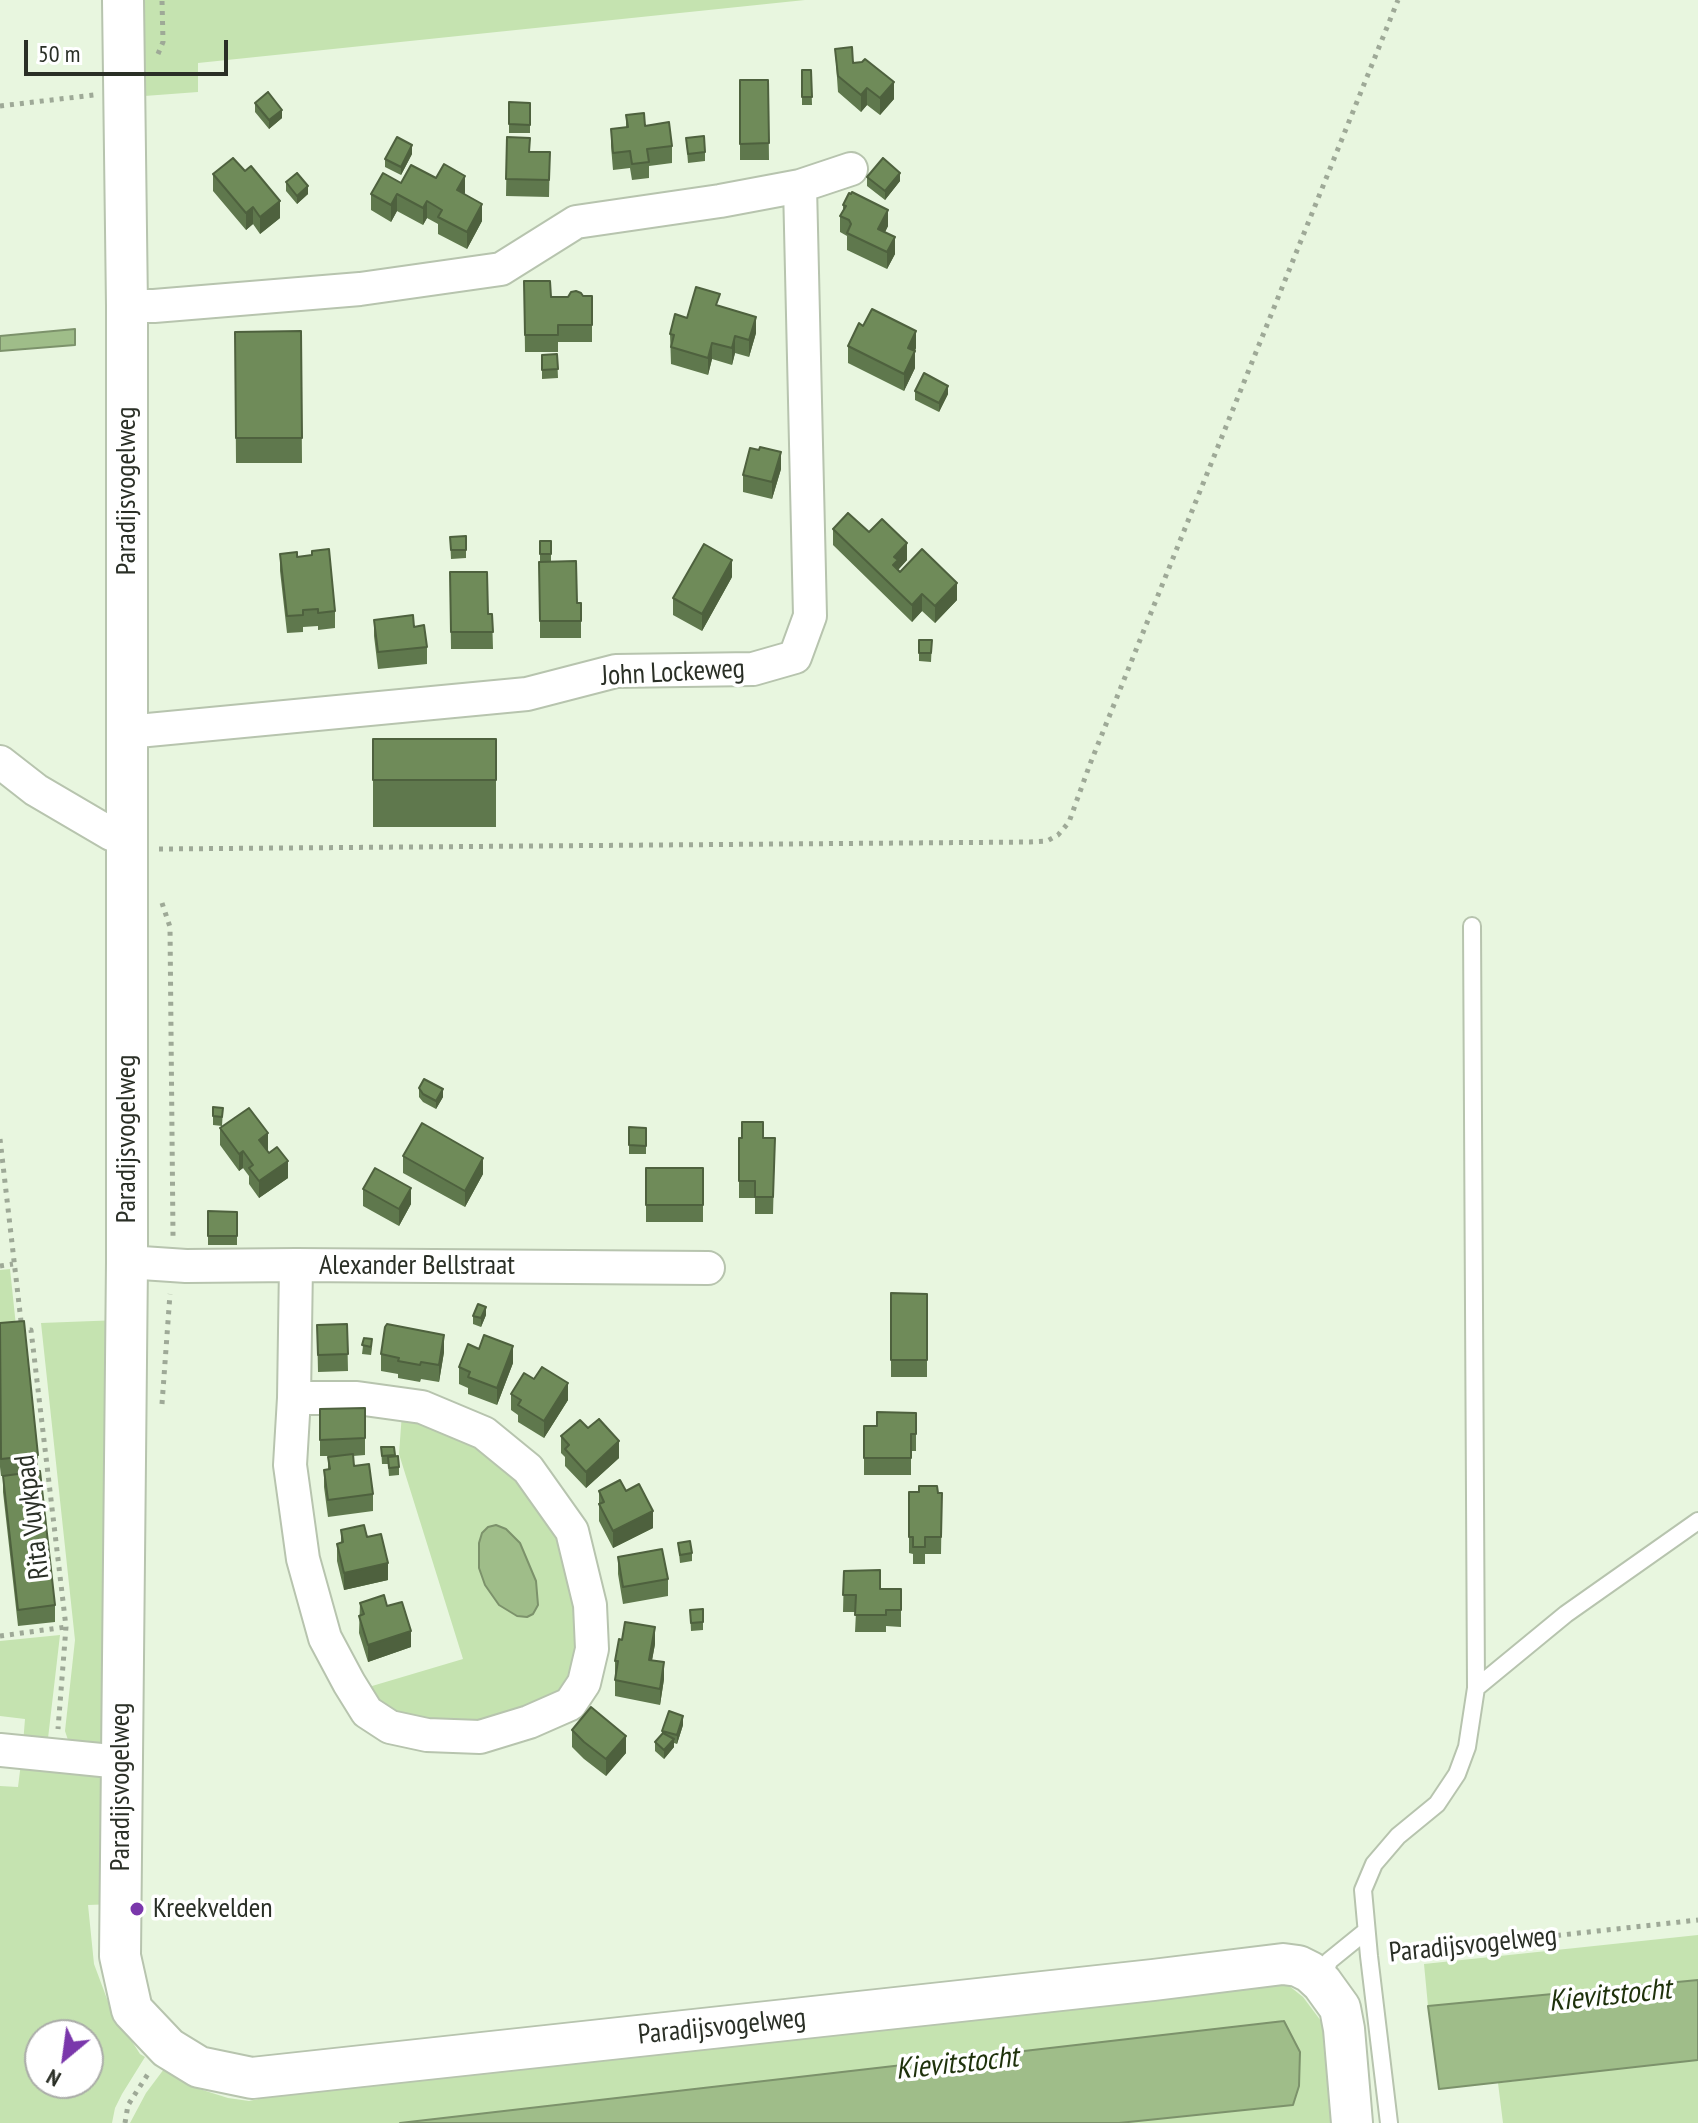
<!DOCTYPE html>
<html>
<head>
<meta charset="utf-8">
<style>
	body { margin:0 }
	#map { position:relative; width:1698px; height:2123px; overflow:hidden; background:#e8f6df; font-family:"PT Sans Narrow",sans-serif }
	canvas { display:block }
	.north { position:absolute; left:24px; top:2019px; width:80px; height:80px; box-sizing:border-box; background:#fff; border:2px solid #aaaca8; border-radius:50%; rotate:209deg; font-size:22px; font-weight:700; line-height:32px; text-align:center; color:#2a2f26 }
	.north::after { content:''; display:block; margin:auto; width:28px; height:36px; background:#7a37ab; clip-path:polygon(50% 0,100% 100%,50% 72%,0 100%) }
	.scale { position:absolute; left:24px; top:40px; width:204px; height:36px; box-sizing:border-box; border:4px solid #2a2f26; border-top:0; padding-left:10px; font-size:24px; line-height:28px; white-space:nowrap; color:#2a2f26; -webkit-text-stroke:6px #fff; paint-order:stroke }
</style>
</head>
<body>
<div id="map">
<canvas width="1698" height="2123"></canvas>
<div class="north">N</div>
<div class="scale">50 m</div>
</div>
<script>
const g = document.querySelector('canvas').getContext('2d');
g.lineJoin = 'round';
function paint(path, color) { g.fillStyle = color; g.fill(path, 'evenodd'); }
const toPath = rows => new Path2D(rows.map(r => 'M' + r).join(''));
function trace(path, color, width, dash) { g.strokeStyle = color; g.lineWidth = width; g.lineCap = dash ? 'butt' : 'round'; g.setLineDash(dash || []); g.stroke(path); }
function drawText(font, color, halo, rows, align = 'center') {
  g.font = font + ' "PT Sans Narrow",sans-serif'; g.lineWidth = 7; g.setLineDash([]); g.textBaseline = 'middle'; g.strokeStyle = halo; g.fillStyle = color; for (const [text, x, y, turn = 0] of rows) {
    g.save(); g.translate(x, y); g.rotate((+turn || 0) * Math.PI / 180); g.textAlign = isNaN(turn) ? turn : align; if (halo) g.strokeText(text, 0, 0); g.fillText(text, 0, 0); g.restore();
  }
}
paint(toPath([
	[130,0,805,0,198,63,198,92,131,97],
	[10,1269,16,1326,0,1328,0,1270],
	[120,1320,117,1754,69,1743,65,1731,75,1640,41,1323],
	[402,1413,446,1426,522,1474,566,1541,583,1629,565,1695,492,1724,395,1716,362,1689,463,1659,399,1454],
	[60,1635,47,1747,23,1744,25,1719,0,1716,0,1641],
	[21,1763,116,1775,114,1904,88,1905,94,1964,110,2007,140,2054,145,2057,122,2094,115,2108,112,2123,0,2123,0,1786,18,1787],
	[40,2035,88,2035,88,2083,40,2083],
	[1698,1935,1698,1980,1428,2006,1424,1964],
	[1283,1981,1303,1997,1321,2021,1327,2039,1336,2123,1119,2123,1293,2105,1299,2086,1300,2052,1284,2021,400,2123,130,2123,146,2093,164,2069,190,2086,228,2098,249,2101,287,2093],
	[1698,2060,1698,2123,1503,2123,1498,2083]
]), '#c5e3b0');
const water = toPath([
	[75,329,75,345,0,351,0,336,75,329],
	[496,1525,506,1529,520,1543,536,1581,538,1605,533,1614,527,1617,517,1616,499,1605,485,1585,479,1568,479,1543,482,1533,488,1527,496,1525],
	[1698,1980,1698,2060,1439,2089,1428,2006,1698,1980],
	[1284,2021,1300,2052,1299,2086,1293,2105,1119,2123,400,2123,1284,2021]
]);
paint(water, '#9fbd89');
trace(water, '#7c926b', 2);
const service = toPath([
	[1476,1688,1566,1614,1698,1521],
	[1322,1983,1329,1961,1366,1931],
	[1389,2123,1369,1956,1363,1890,1374,1864,1398,1836,1437,1804,1457,1774,1467,1747,1476,1688,1472,926]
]);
const minor = toPath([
	[127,306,154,306,360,289,501,269,576,222,720,201,800,186,851,169],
	[127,732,527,694,616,671,753,669,795,657,810,616,800,186],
	[0,762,36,790,111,834,127,839],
	[127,1262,186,1266,296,1265,708,1268],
	[294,1398,357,1398,422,1407,484,1433,528,1469,572,1531,590,1605,592,1649,584,1683,570,1704,529,1722,480,1737,427,1735,390,1727,367,1712,349,1683,325,1638,303,1559,290,1465,294,1398,296,1265],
	[0,1750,121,1762]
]);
const tertiary = toPath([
	[123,0,127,306,127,1262,120,1956,132,2010,168,2048,199,2067,252,2078,1153,1980,1283,1964,1298,1966,1310,1972,1322,1983,1340,2008,1344,2029,1352,2123]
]);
trace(service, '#b7c4ae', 20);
trace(minor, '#b7c4ae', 36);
trace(tertiary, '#b7c4ae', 44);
trace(toPath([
	[158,54,163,42,162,0],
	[0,106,94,95],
	[159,849,1030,842,1047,841,1058,835,1069,822,1090,764,1398,0],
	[162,903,170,927,173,1236],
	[0,1139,22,1330,31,1330,66,1627,58,1729],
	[0,1266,13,1264],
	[162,1404,170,1294],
	[0,1636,66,1627],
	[1388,1954,1698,1920],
	[125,2123,128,2105,148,2074]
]), '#9ea997', 5, [4, 6]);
trace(service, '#fff', 16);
trace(minor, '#fff', 32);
trace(tertiary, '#fff', 40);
paint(toPath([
	[835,49,894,99,880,115,867,105,861,112,838,92],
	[802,70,811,70,812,105,802,105],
	[740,80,768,80,769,160,740,160],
	[509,102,530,103,530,133,509,133],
	[255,103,282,118,269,129,255,112],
	[626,115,645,126,672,146,672,163,649,166,649,178,632,180,630,168,613,170,611,146,611,129,626,127],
	[507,137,530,152,550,152,549,197,506,196],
	[686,138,705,152,705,161,688,163],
	[412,154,401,175,385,167,385,159],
	[213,174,280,218,260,234,253,224,246,230,213,191],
	[867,177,900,181,885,200,867,186],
	[436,178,465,193,464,194,482,221,467,249,438,234,438,224,427,218,423,225,397,211,391,222,371,210,371,194,401,183],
	[286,182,308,194,297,204,286,191],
	[843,205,888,226,885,232,895,254,887,269,847,250,847,236,840,232,840,216,843,210],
	[524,281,551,297,592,296,592,342,558,342,558,352,525,352],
	[720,306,756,333,749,357,735,353,732,365,712,359,708,375,671,364,670,334,687,318],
	[301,331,302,463,236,463,235,332],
	[848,346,916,348,915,351,915,368,904,391,848,363],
	[557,354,558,378,542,379,542,355],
	[915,391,948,394,939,412,915,400],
	[781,469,772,499,743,492,743,475],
	[833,529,869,532,907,560,898,570,900,572,957,600,935,623,922,611,912,622,833,545],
	[466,536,466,558,451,559,450,537],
	[540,541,551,541,551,562,577,603,581,603,581,638,540,638],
	[280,554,297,557,335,611,335,628,318,630,318,626,303,627,303,632,287,633,280,571],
	[450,572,488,614,492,614,493,649,451,649],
	[732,577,702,631,673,615,673,598],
	[374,620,414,627,427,647,427,664,378,669,374,636],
	[919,640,932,640,931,662,919,661],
	[373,739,496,739,496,827,373,827],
	[419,1088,443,1097,436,1109,423,1102,419,1097],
	[213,1107,223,1108,222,1126,213,1125],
	[629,1127,646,1128,646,1154,629,1154],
	[220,1128,268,1150,267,1151,288,1178,259,1198,249,1184,249,1176,243,1168,239,1171,220,1145],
	[739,1138,775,1138,773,1214,755,1214,755,1198,739,1198],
	[403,1156,483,1174,465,1207,403,1173],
	[646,1168,703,1168,703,1222,646,1222],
	[363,1189,411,1204,399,1226,363,1206],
	[208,1211,237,1212,237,1245,208,1245],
	[891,1293,927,1294,927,1377,891,1377],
	[486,1315,481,1327,473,1324,473,1316],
	[0,1323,38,1455,38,1471,55,1605,55,1622,18,1626,3,1492,3,1476,1,1476,0,1467],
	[347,1324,348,1371,318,1372,317,1325],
	[364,1338,372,1348,371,1355,362,1354],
	[444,1352,439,1382,421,1379,420,1382,398,1378,398,1374,381,1371,381,1354],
	[513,1363,497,1405,468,1394,468,1388,459,1384,459,1367],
	[511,1394,568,1400,544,1438,518,1422,518,1415,511,1410],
	[320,1409,365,1438,365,1455,353,1456,354,1466,373,1494,373,1511,328,1517,324,1487,324,1470,328,1469,328,1457,334,1456,320,1456],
	[916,1413,916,1451,911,1451,911,1475,864,1475,864,1426,877,1426],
	[561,1436,619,1458,586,1488,565,1466,565,1457,561,1453],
	[381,1447,394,1447,395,1457,399,1467,399,1475,389,1476,388,1464,382,1464],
	[599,1491,626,1491,653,1528,613,1548,599,1521],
	[909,1492,942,1493,941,1554,925,1554,925,1564,913,1564,913,1554,909,1553],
	[341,1530,367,1537,388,1580,344,1590,337,1561,337,1544,341,1543],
	[678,1543,692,1553,692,1561,680,1563],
	[618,1557,668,1579,668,1596,623,1604,618,1574],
	[844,1571,880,1589,901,1589,901,1627,886,1626,886,1632,855,1632,856,1612,843,1612],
	[360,1603,411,1647,368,1662,359,1633],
	[703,1609,703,1630,691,1631,690,1610],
	[655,1644,652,1660,664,1679,660,1705,615,1696,615,1661],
	[683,1725,677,1744,674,1743,674,1747,664,1759,655,1751,655,1742,662,1734,662,1731],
	[572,1730,626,1753,606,1776,584,1759,572,1747]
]), '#5f784d');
paint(toPath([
	[894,82,894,99,880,115,880,98],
	[867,88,867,105,861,112,861,95],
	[282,110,282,118,269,129,269,120],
	[412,145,412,154,401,175,401,167],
	[900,173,900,181,885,200,885,191],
	[465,176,465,193,457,207,457,190],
	[308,186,308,194,297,204,297,196],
	[397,194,397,211,391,222,391,205],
	[280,201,280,218,260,234,260,217],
	[427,201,427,218,423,225,423,208],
	[482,204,482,221,467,249,467,232],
	[253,207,253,224,246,230,246,213],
	[888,210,888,226,878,246,878,229],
	[895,237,895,254,887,269,887,252],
	[756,317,756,333,749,357,749,340],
	[916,331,916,348,908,365,908,348],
	[735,336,735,353,732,365,732,348],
	[712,343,712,359,708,375,708,358],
	[915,351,915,368,904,391,904,374],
	[948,386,948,394,939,412,939,403],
	[781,452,781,469,772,499,772,482],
	[907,543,907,560,898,570,893,582,894,557],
	[732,560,732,577,702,631,702,614],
	[957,583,957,600,935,623,935,606],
	[922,594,922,611,912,622,912,605],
	[443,1089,443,1097,436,1109,436,1101],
	[268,1133,268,1150,259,1157,259,1140],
	[243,1151,243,1168,239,1171,239,1154],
	[483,1158,483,1174,465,1207,465,1191],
	[288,1161,288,1178,259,1198,259,1181],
	[411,1188,411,1204,399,1226,399,1209],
	[486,1307,486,1315,481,1327,481,1318],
	[444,1335,444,1352,439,1382,439,1365],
	[513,1346,513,1363,497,1405,497,1388],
	[568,1383,568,1400,544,1438,544,1421],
	[619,1441,619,1458,586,1488,586,1472],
	[653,1511,653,1528,613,1548,613,1531],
	[388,1563,388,1580,344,1590,344,1573],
	[655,1627,655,1644,649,1677,649,1660],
	[411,1631,411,1647,368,1662,368,1645],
	[664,1662,664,1679,660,1705,660,1689],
	[683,1716,683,1725,677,1744,677,1735],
	[626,1736,626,1753,606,1776,606,1759],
	[674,1739,674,1747,664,1759,664,1750]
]), '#4e613e');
const building = toPath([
	[852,47,853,63,862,62,865,59,894,82,880,98,867,88,861,95,838,76,835,49,852,47],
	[802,70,811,70,812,97,802,97,802,70],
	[740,80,768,80,769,143,740,144,740,80],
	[268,92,282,110,269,120,255,103,268,92],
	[509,102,530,103,530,125,509,124,509,102],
	[644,113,645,126,669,122,672,146,647,149,649,162,632,164,630,151,613,153,611,129,628,127,626,115,644,113],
	[704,136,705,152,688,154,686,138,704,136],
	[397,137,412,145,401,167,385,159,397,137],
	[507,137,530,138,529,152,550,152,549,180,506,179,507,137],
	[233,158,245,171,251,166,280,201,260,217,253,207,246,213,213,174,233,158],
	[883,158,900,173,885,191,867,177,883,158],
	[444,164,465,176,457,190,482,204,467,232,438,217,442,210,427,201,423,208,397,194,391,205,371,194,383,173,401,183,411,165,436,178,444,164],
	[297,173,308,186,297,196,286,182,297,173],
	[852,192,888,210,878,229,895,237,887,252,847,233,851,224,849,220,840,216,846,206,843,205,849,193,851,194,852,192],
	[524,281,550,281,551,297,568,297,571,292,576,291,581,293,583,296,592,296,592,325,558,325,558,335,525,335,524,281],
	[696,287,720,294,716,305,756,317,749,340,735,336,732,348,712,343,708,358,671,347,674,335,670,334,675,314,687,318,696,287],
	[872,309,916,331,908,348,915,351,904,374,848,346,859,323,863,326,872,309],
	[301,331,302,438,236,438,235,332,301,331],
	[557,354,558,369,542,370,542,355,557,354],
	[924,373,948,386,939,403,915,391,924,373],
	[760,447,781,452,772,482,743,475,750,448,759,450,760,447],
	[848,513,869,532,882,519,907,543,894,557,898,560,893,565,900,572,922,549,957,583,935,606,922,594,912,605,833,529,848,513],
	[466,536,466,550,451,550,450,537,466,536],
	[540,541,551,541,551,554,540,554,540,541],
	[704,544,732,560,702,614,673,598,704,544],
	[329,549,335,611,318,613,318,609,303,610,303,615,287,616,280,554,297,552,297,557,312,555,312,551,329,549],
	[576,561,577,603,581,603,581,621,540,621,539,562,576,561],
	[450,572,487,572,488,614,492,614,493,632,451,632,450,572],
	[413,615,414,627,424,625,427,647,378,652,374,620,413,615],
	[919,640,932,640,931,653,919,653,919,640],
	[373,739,496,739,496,780,373,780,373,739],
	[424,1079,443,1089,436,1101,423,1094,419,1088,424,1079],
	[213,1107,223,1108,222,1117,213,1116,213,1107],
	[249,1108,268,1133,259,1140,269,1153,277,1147,288,1161,259,1181,249,1168,253,1165,243,1151,239,1154,220,1128,249,1108],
	[742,1122,763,1122,763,1138,775,1138,773,1197,755,1197,755,1181,739,1181,739,1138,742,1138,742,1122],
	[422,1123,483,1158,465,1191,403,1156,422,1123],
	[629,1127,646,1128,646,1146,629,1145,629,1127],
	[375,1168,411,1188,399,1209,363,1189,375,1168],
	[646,1168,703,1168,703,1205,646,1205,646,1168],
	[208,1211,237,1212,237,1236,208,1236,208,1211],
	[891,1293,927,1294,927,1360,891,1360,891,1293],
	[478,1304,486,1307,481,1318,473,1316,478,1304],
	[24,1321,38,1455,1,1459,0,1323,24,1321],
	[347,1324,348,1354,318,1355,317,1325,347,1324],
	[387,1324,444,1335,439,1365,421,1362,420,1365,398,1361,399,1358,381,1354,385,1327,387,1324],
	[484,1335,513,1346,497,1388,468,1377,470,1372,459,1367,468,1344,479,1349,484,1335],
	[364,1338,372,1339,371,1347,362,1345,364,1338],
	[542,1367,568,1383,544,1421,518,1405,521,1400,511,1394,524,1373,534,1379,542,1367],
	[365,1408,365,1438,320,1440,320,1409,365,1408],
	[877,1412,916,1413,916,1434,911,1434,911,1458,864,1458,864,1426,877,1426,877,1412],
	[599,1419,619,1441,586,1472,565,1449,569,1445,561,1436,580,1420,588,1428,599,1419],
	[381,1447,394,1447,395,1455,382,1456,381,1447],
	[353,1454,354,1466,369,1464,373,1494,328,1500,324,1470,330,1469,328,1457,353,1454],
	[398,1456,399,1467,389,1468,388,1457,398,1456],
	[40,1471,55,1605,18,1610,3,1476,40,1471],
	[620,1480,626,1491,639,1484,653,1511,613,1531,599,1504,604,1502,599,1491,620,1480],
	[919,1486,937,1486,938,1493,942,1493,941,1537,925,1537,925,1547,913,1547,913,1537,909,1537,909,1492,919,1492,919,1486],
	[364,1525,367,1537,381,1534,388,1563,344,1573,337,1544,343,1542,341,1530,364,1525],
	[690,1541,692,1553,680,1555,678,1543,690,1541],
	[662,1549,668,1579,623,1587,618,1557,662,1549],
	[880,1570,880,1589,901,1589,901,1610,886,1610,886,1615,855,1615,856,1595,843,1595,844,1571,880,1570],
	[384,1595,387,1606,402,1602,411,1631,368,1645,359,1616,364,1614,360,1603,384,1595],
	[703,1609,703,1622,691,1623,690,1610,703,1609],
	[625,1622,655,1627,649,1660,664,1662,660,1689,615,1680,618,1661,615,1661,619,1639,622,1640,625,1622],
	[591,1707,626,1736,606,1759,584,1742,572,1730,591,1707],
	[669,1711,683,1716,677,1735,662,1731,669,1711],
	[663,1733,674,1739,664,1750,655,1742,663,1733]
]);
paint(building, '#6f8b59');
trace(building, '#4e613e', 2);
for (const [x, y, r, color] of [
	[137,1909,8,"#7a37ab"]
]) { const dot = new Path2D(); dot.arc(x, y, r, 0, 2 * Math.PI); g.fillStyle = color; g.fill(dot); trace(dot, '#fff', 3); }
drawText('28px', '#2a2f26', '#fff', [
	["Paradijsvogelweg",127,491,-90],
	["John Lockeweg",673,673,-3],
	["Paradijsvogelweg",127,1139,-90],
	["Alexander Bellstraat",417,1266],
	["Rita Vuykpad",33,1517,-97],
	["Paradijsvogelweg",121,1787,-90],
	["Paradijsvogelweg",1473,1945,-6],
	["Paradijsvogelweg",722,2027,-6]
]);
drawText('28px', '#2a2f26', '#fff', [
	["Kreekvelden",153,1909]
], 'left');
drawText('italic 30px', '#1e310b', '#fff', [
	["Kievitstocht",1610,1996,-6],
	["Kievitstocht",957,2064,-6]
]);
</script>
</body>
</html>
